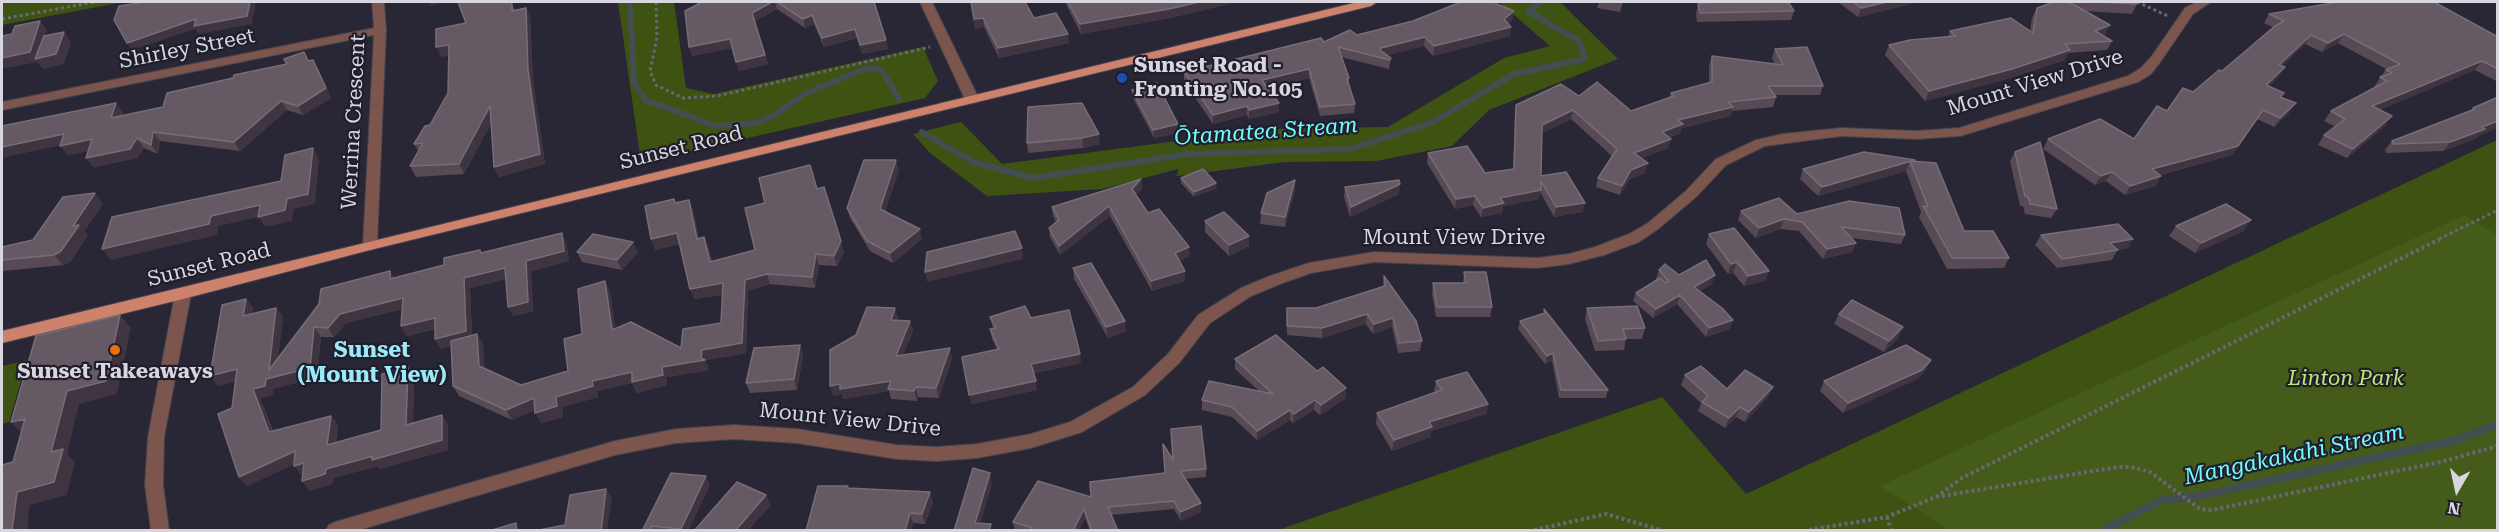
<!DOCTYPE html>
<html>
<head>
<meta charset="utf-8">
<style>
	body { margin:0 }
	#map { position:relative; width:2499px; height:532px; overflow:hidden; background:#292735; font-family:"Roboto Serif",serif }
	canvas { display:block }
	.frame { position:absolute; inset:0; border:3px solid #d8d7e0; pointer-events:none }
	.north { position:absolute; left:2427px; top:460px; width:60px; height:60px; -webkit-text-stroke:4px #201e2b; paint-order:stroke; rotate:189deg; font-size:16px; font-weight:700; line-height:24px; text-align:center; color:#d8d7e0 }
	.north::after { content:''; display:block; margin:auto; width:21px; height:27px; background:#d8d7e0; clip-path:polygon(50% 0,100% 100%,50% 72%,0 100%) }
</style>
</head>
<body>
<div id="map">
<canvas width="2499" height="532"></canvas>
<div class="frame"></div>
<div class="north">N</div>
</div>
<script>
const g = document.querySelector('canvas').getContext('2d');
g.lineJoin = 'round';
function paint(path, color) { g.fillStyle = color; g.fill(path, 'evenodd'); }
const toPath = rows => new Path2D(rows.map(r => 'M' + r).join(''));
function trace(path, color, width, dash) { g.strokeStyle = color; g.lineWidth = width; g.lineCap = dash ? 'butt' : 'round'; g.setLineDash(dash || []); g.stroke(path); }
function drawText(font, color, halo, rows, align = 'center') {
  g.font = font + ' "Roboto Serif",serif'; g.lineWidth = 4.5; g.setLineDash([]); g.textBaseline = 'middle'; g.strokeStyle = halo; g.fillStyle = color; for (const [text, x, y, turn = 0] of rows) {
    g.save(); g.translate(x, y); g.rotate((+turn || 0) * Math.PI / 180); g.textAlign = isNaN(turn) ? turn : align; if (halo) g.strokeText(text, 0, 0); g.fillText(text, 0, 0); g.restore();
  }
}
paint(toPath([
	[2,2,124,2,2,25],
	[618,2,674,2,686,88,714,94,923,47,938,81,925,98,641,162],
	[1499,2,1560,2,1618,59,1489,110,1452,146,1376,161,1285,162,1177,176,1178,169,1102,189,987,196,930,153,913,134,961,122,1002,164,1268,129,1388,127,1504,58,1550,46],
	[2497,140,2497,530,1278,530,1662,397,1746,494],
	[27,360,9,422,2,424,2,366]
]), '#3e5312');
paint(toPath([
	[2465,215,2497,235,2497,530,1950,530,1880,486]
]), '#455b19');
trace(toPath([
	[630,2,634,82,645,100,716,126,757,123,775,115,804,94,867,68,882,70,899,99],
	[922,132,973,162,1033,178,1188,154,1350,149,1433,122,1514,74,1585,59,1579,41,1528,11,1541,2]
]), '#434e51', 6);
trace(toPath([
	[2103,530,2162,500,2199,496,2456,440,2498,424]
]), '#434e51', 8);
const minor = toPath([
	[372,2,384,2,386,30,377,245,375,249,370,250,363,245,374,35,2,110,2,102,374,28,372,2],
	[920,2,932,2,979,99,977,102,972,103,965,99,920,2],
	[2197,2,2211,2,2193,14,2161,61,2151,74,2138,82,1960,136,1916,139,1841,136,1765,146,1726,165,1696,197,1658,229,1639,242,1604,255,1569,264,1537,268,1374,262,1311,273,1280,284,1251,296,1210,323,1180,362,1145,395,1082,432,1031,448,977,458,937,461,897,459,797,443,734,439,676,443,615,455,359,530,326,530,329,525,335,522,615,441,676,429,734,425,797,429,897,445,937,447,977,444,1031,434,1070,422,1133,387,1168,354,1198,315,1241,288,1270,276,1309,263,1374,252,1537,258,1569,254,1595,247,1629,234,1648,223,1686,191,1716,159,1756,140,1783,134,1841,128,1916,131,1959,128,2128,76,2141,68,2152,56,2185,8,2197,2],
	[183,289,188,290,191,294,164,437,163,485,169,530,151,530,145,485,148,437,175,294,178,290,183,289]
]);
const major = toPath([
	[1358,2,1377,2,1371,6,370,250,183,299,2,343,2,331,1358,2]
]);
trace(minor, '#454350', 2);
trace(major, '#454350', 2);
trace(toPath([
	[656,2,657,38,650,71,656,85,683,98,717,96,930,47],
	[2137,2,2168,16],
	[2,19,95,2],
	[2439,239,2498,210]
]), '#696774', 3, [3, 3]);
trace(toPath([
	[1936,497,1962,478,2442,238],
	[1887,517,1891,530],
	[1534,530,1606,514,1661,530],
	[1809,530,1887,517,1935,497,2118,467,2131,467,2150,472,2200,509,2212,510,2440,462,2498,446]
]), '#696774', 4, [3, 3]);
paint(minor, '#7c564c');
paint(major, '#ce816b');
paint(toPath([
	[511,2,515,10,526,8,530,17,533,80,545,164,499,177,494,167,491,123,464,174,416,177,410,166,419,152,414,144,430,125,448,93,449,55,441,57,466,23],
	[702,2,874,2,888,49,862,54,858,38,824,47,814,24,805,28,777,9,755,21,768,64,739,71,732,48,692,56],
	[971,2,1034,18,1069,43,999,58,984,27,975,29],
	[1065,2,1237,2,1170,18,1081,34],
	[1599,2,1623,2,1620,12,1597,8],
	[1838,2,1919,2,1858,17],
	[2075,2,2136,2,2137,4,2132,14,2085,11,2105,35,2103,36,2112,41,2107,50,2068,53,2065,60,2007,79,1925,101,1885,55,1889,45,1948,37,1950,31,2030,31,2032,18,2037,8,2074,4],
	[1497,4,1514,11,1512,20,1508,23,1510,36,1433,56,1424,46,1387,55,1391,58,1389,69,1341,57,1349,78,1349,86,1355,104,1354,113,1320,116,1309,78,1268,88,1279,112,1249,119,1247,115,1213,124,1184,81,1184,72],
	[1698,4,1794,11,1791,20,1697,22,1696,14],
	[2269,14,2498,37,2498,82,2475,70,2379,110,2385,126,2347,158,2318,145,2324,135,2336,127,2324,121,2331,111,2375,87,2374,87,2386,69,2338,43,2322,52,2305,44,2282,66,2279,76,2269,86,2281,97,2289,113,2274,127,2257,119,2232,155,2160,175,2156,186,2125,195,2106,181,2095,185,2043,149,2048,139,2134,139,2167,111,2222,71,2273,27,2264,23],
	[1775,49,1823,86,1820,95,1775,95,1776,97,1773,107,1732,111,1730,116,1682,128,1680,133,1669,138,1668,148,1642,158,1645,173,1629,180,1620,195,1596,187,1598,178,1612,156,1571,119,1542,133,1541,176,1585,203,1582,212,1554,217,1540,192,1539,199,1503,206,1502,213,1481,217,1473,205,1455,209,1427,163,1428,153,1485,173,1513,169,1515,114,1516,105,1579,96,1631,111,1669,98,1671,93,1709,83,1709,65,1712,56,1775,64,1772,58],
	[309,61,318,69,331,98,303,115,287,110,240,151,160,141,158,154,144,148,137,158,94,167,86,158,88,151,68,155,60,145,4,157,2,126,123,112,122,116,163,107],
	[1132,90,1178,124,1179,133,1154,138,1133,98],
	[2498,97,2498,127,2480,135,2477,138,2443,151,2386,153,2385,150,2392,141,2470,111,2473,108],
	[1082,103,1100,144,1083,148,1028,153,1027,143],
	[2015,152,2057,209,2051,218,2025,214,2023,206,2020,206,2010,161],
	[1914,161,1964,231,2009,258,2004,268,1947,269,1919,217,1921,212,1906,171,1818,196,1800,179,1803,169],
	[899,170,885,211,922,239,893,263,870,251,850,218,847,208],
	[1181,178,1217,188,1194,197,1181,183],
	[1141,179,1142,189,1136,195,1148,213,1190,256,1179,261,1185,271,1185,281,1152,291,1110,216,1060,255,1050,237,1049,228,1056,222,1053,216,1052,207],
	[1295,180,1295,190,1285,227,1260,224,1261,213],
	[1345,187,1399,194,1350,217,1344,197],
	[817,189,844,252,837,266,819,265,815,288,770,284,748,291,746,353,706,360,706,362,709,370,667,377,667,385,637,393,632,383,597,391,598,397,562,407,563,417,541,423,535,410,512,420,459,396,453,386,451,346,441,349,435,339,435,329,407,336,401,326,402,309,346,323,334,337,321,337,317,377,273,389,273,395,260,398,273,431,331,416,338,425,336,442,381,430,414,377,413,423,448,424,448,450,379,469,377,466,333,478,332,484,309,491,302,475,301,475,294,464,247,486,239,477,232,408,235,381,218,386,210,376,246,299,253,308,252,314,276,308,283,317,278,357,319,304,390,271,394,278,444,265,482,253,566,242,569,261,531,271,533,311,513,316,506,279,470,288,472,335,477,334,483,344,484,368,521,385,568,371,582,334,605,281,610,292,615,329,681,348,721,323,722,295,694,299,679,244,655,250,674,199,676,203,689,200,693,210,699,239,704,237,708,248,712,261,755,250],
	[103,204,84,231,88,235,70,262,63,265,3,271,2,270,2,272,2,247,33,240],
	[1741,211,1797,214,1905,235,1901,244,1851,238,1856,243,1852,252,1823,259,1799,231,1780,229,1756,238,1738,220],
	[1205,221,1249,246,1229,256,1205,232],
	[2176,226,2244,231,2195,253,2169,236],
	[1709,234,1769,271,1765,281,1744,286,1733,273,1728,274,1706,244],
	[2041,235,2128,248,2117,250,2112,260,2057,268,2035,245],
	[577,252,638,252,622,270,582,262],
	[1073,268,1126,331,1108,338,1074,279],
	[1659,270,1712,284,1700,291,1730,329,1706,337,1677,304,1653,318,1633,301,1636,293,1657,280,1656,279],
	[1464,272,1492,307,1490,317,1436,317,1432,294,1433,283,1463,283],
	[1384,276,1422,341,1420,351,1398,353,1392,327,1373,334,1366,324,1322,338,1287,335,1287,308,1316,308,1383,286],
	[1587,308,1645,328,1642,339,1626,339,1624,350,1595,351,1585,319],
	[1544,309,1608,390,1606,398,1559,398,1552,361,1545,364,1518,329,1520,321,1543,314],
	[1839,314,1898,338,1884,352,1834,324],
	[990,317,1031,318,1081,363,1034,373,1037,390,971,404,997,349,992,339,990,329,993,328],
	[898,318,897,321,910,321,913,331,903,355,952,358,939,398,918,397,917,401,891,399,889,391,843,399,842,394,833,396],
	[800,345,803,355,797,390,750,393,746,383],
	[1235,359,1317,371,1346,388,1346,398,1320,415,1314,410,1293,423,1290,420,1257,440,1232,417,1202,410,1202,400,1259,391,1235,369],
	[1926,370,1917,379,1843,413,1820,391,1824,381],
	[1685,375,1727,389,1769,396,1745,422,1736,417,1725,428,1698,411,1701,403,1681,385],
	[1436,381,1488,404,1486,414,1431,431,1431,437,1392,451,1376,424,1377,413,1435,392,1434,391],
	[1173,460,1206,469,1206,477,1185,479,1201,512,1181,521,1174,509,1111,515,1118,531,1090,531,1085,518,1079,531,1015,531,1013,522,1165,473],
	[710,485,688,531,642,531],
	[849,488,933,502,925,524,913,523,911,531,806,531]
]), '#574a54');
paint(toPath([
	[250,2,256,2,252,24,199,34,195,29,132,50,127,43],
	[428,2,445,2,430,6],
	[772,2,775,2,777,9,755,21,752,13],
	[1199,2,1237,2,1170,18,1081,34,1080,24],
	[1887,2,1919,2,1858,17,1861,8],
	[526,8,530,17,533,80,545,164,499,177,494,167,528,70],
	[1514,11,1512,20,1503,28,1504,19],
	[812,15,814,24,805,28,803,19],
	[983,18,984,27,975,29,974,19],
	[40,21,47,30,38,58,64,32,71,42,64,64,43,69,37,62,2,69,2,58],
	[2110,25,2105,35,2090,41,2095,31],
	[1511,27,1510,36,1433,56,1434,46],
	[855,29,858,38,824,47,822,38],
	[1068,34,1069,43,999,58,998,48],
	[2344,34,2338,43,2322,52,2328,43],
	[2311,35,2305,44,2273,74,2279,65],
	[1425,37,1424,46,1381,57,1380,50,1381,48],
	[730,39,732,48,692,56,689,47],
	[886,40,888,49,862,54,860,45],
	[449,45,454,54,441,57,436,47],
	[2070,50,2065,60,2007,79,1925,101,1929,91],
	[765,55,768,64,739,71,736,62],
	[313,60,331,98,303,115,298,106],
	[2482,61,2475,70,2366,116,2372,106],
	[2285,67,2279,76,2260,94,2266,85],
	[1309,69,1309,78,1262,90,1262,80],
	[281,101,287,110,240,151,234,142],
	[116,103,123,112,118,127,111,118],
	[1279,103,1279,112,1249,119,1249,110],
	[2296,103,2289,113,2274,127,2280,118],
	[490,106,495,116,464,174,459,164],
	[1247,106,1247,115,1213,124,1213,115],
	[1733,107,1730,116,1682,128,1680,133,1660,141,1662,132,1678,120],
	[1573,110,1571,119,1541,134,1542,125],
	[2263,110,2232,155,2146,178,2152,169],
	[2392,116,2385,126,2347,158,2353,149],
	[2498,121,2498,127,2480,135,2477,138,2443,151,2450,142],
	[1178,124,1179,133,1154,138,1153,130],
	[153,132,160,141,158,154,151,145],
	[64,134,72,143,4,157,2,164,2,147],
	[1099,134,1100,144,1083,148,1082,138],
	[137,138,144,148,137,158,94,167,86,158],
	[92,139,99,149,68,155,60,146],
	[1671,139,1668,148,1632,162,1634,153],
	[313,148,319,159,315,204,294,209,292,221,265,227,259,217,218,226,217,235,111,260,102,249,211,216,287,199],
	[896,160,899,170,883,219,880,209],
	[1910,161,1906,171,1818,196,1822,187],
	[1648,163,1645,173,1629,180,1620,195,1622,186,1631,170],
	[2112,172,2106,181,2095,185,2101,176],
	[2161,176,2156,186,2125,195,2130,186],
	[1141,179,1142,189,1133,198,1132,189],
	[1295,180,1295,190,1285,227,1285,217],
	[1216,183,1217,188,1194,197,1194,192],
	[1400,184,1399,194,1350,217,1351,207],
	[1541,190,1539,199,1503,206,1502,213,1481,217,1483,208,1500,198],
	[95,193,103,204,84,231,88,235,70,262,63,265,54,255],
	[1475,196,1473,205,1455,209,1456,199],
	[689,200,693,210,701,250,697,239],
	[1585,203,1582,212,1554,217,1556,207],
	[1109,206,1110,216,1060,255,1059,246],
	[1784,219,1780,229,1756,238,1759,228],
	[2251,220,2244,231,2195,253,2201,243],
	[920,229,922,239,893,263,890,253],
	[562,233,566,242,569,261,531,271,533,311,513,316,508,307,526,261],
	[677,233,681,243,655,250,651,239],
	[1249,236,1249,246,1229,256,1229,245],
	[704,237,708,248,714,272,710,262],
	[2133,239,2128,248,2105,252,2110,243],
	[841,241,844,252,837,266,834,256],
	[633,242,638,252,622,270,617,260],
	[1856,243,1852,252,1823,259,1827,249],
	[1189,247,1190,256,1175,263,1175,253],
	[1022,248,1023,259,927,282,925,272],
	[816,254,819,265,815,288,812,277],
	[1737,262,1733,273,1728,274,1731,264],
	[505,268,510,278,470,288,472,340,441,349,435,339,464,278],
	[390,271,396,281,390,279],
	[1185,271,1185,281,1152,291,1151,281],
	[1769,271,1765,281,1744,286,1748,276],
	[767,274,770,284,748,291,746,353,706,360,706,362,709,370,667,377,667,385,637,393,632,383,597,391,598,397,562,407,563,417,541,423,535,413,556,397,592,381,632,372,662,367,701,358,702,350,742,343,745,280],
	[1715,275,1712,284,1691,295,1694,287],
	[605,281,610,292,617,341,612,330],
	[723,283,727,294,694,299,690,289],
	[1680,295,1677,304,1653,318,1656,309],
	[403,298,409,307,346,323,334,337,328,328,340,314],
	[246,299,253,308,250,325,243,316],
	[276,308,283,317,276,377,314,327,321,337,317,377,273,389,273,395,260,398,276,442,269,432,253,389,266,379,269,370],
	[895,308,898,318,894,330,891,320],
	[1367,314,1366,324,1322,338,1322,328],
	[120,315,131,328,117,394,79,404,67,454,75,462,67,495,30,505,27,531,12,531,17,492,51,452,67,391],
	[435,318,441,327,407,336,401,326],
	[1393,318,1392,327,1373,334,1374,324],
	[1733,320,1730,329,1706,337,1709,328],
	[910,321,913,331,899,366,896,356],
	[1125,321,1126,331,1108,338,1106,327],
	[1903,327,1898,338,1884,352,1889,341],
	[477,334,483,344,485,376,479,366],
	[800,345,803,355,797,390,794,379],
	[950,348,952,358,939,398,936,388],
	[1553,353,1552,361,1545,364,1547,356],
	[1080,354,1081,363,1033,373,1031,364],
	[1931,360,1926,370,1917,379,1843,413,1848,403],
	[408,367,414,377,413,434,406,425],
	[237,369,244,378,218,386,210,376],
	[891,381,888,389,889,391,843,399,842,394,833,396,830,386,840,384],
	[1036,381,1037,390,971,404,969,395],
	[916,387,918,397,917,401,914,391],
	[1773,387,1769,396,1745,422,1749,412],
	[1346,388,1346,398,1320,415,1321,405],
	[534,398,540,408,512,420,506,410],
	[1315,400,1314,410,1293,423,1294,414],
	[1488,404,1486,414,1431,431,1431,437,1392,451,1394,440,1429,422],
	[1740,407,1736,417,1725,428,1729,418],
	[1290,410,1290,420,1257,440,1257,431],
	[442,415,448,424,448,450,379,469,377,466,333,478,332,484,309,491,302,481,326,469],
	[331,416,338,425,334,454,327,445],
	[25,419,24,435,11,422],
	[295,451,302,460,247,486,239,477],
	[304,463,311,472,301,475,294,466],
	[990,473,992,484,978,531,975,523],
	[706,476,710,485,688,531,681,531,681,529],
	[606,489,612,498,607,531,601,531],
	[930,492,933,502,925,524,922,514],
	[766,495,771,505,748,531,735,531],
	[1201,503,1201,512,1181,521,1180,512],
	[1084,509,1085,518,1079,531,1073,531],
	[910,513,913,523,911,531,905,531],
	[516,523,521,531,516,531]
]), '#3f3541');
const building = toPath([
	[145,2,250,2,247,16,194,26,196,19,127,43,114,20,119,6,145,2],
	[458,2,511,2,512,4,512,11,526,8,528,70,540,154,494,167,490,106,459,164,410,166,423,143,414,144,425,126,430,125,448,93,449,45,436,47,436,29,466,23,458,2],
	[702,2,772,2,752,13,765,55,736,62,730,39,689,47,685,11,702,2],
	[777,2,874,2,886,40,860,45,855,29,822,38,812,15,803,19,777,2],
	[971,2,1025,2,1034,18,1056,13,1068,34,998,48,983,18,974,19,971,2],
	[1068,2,1199,2,1169,9,1080,24,1068,2],
	[1461,2,1494,2,1497,4,1514,11,1504,19,1511,27,1434,46,1425,37,1381,48,1380,50,1391,58,1390,60,1338,47,1349,78,1347,79,1355,104,1320,107,1309,69,1262,80,1279,103,1249,110,1247,106,1213,115,1184,72,1321,38,1324,42,1350,30,1357,35,1413,21,1461,2],
	[1710,2,1788,2,1794,11,1700,13,1698,4,1710,2],
	[1853,2,1887,2,1861,8,1853,2],
	[2054,2,2069,2,2110,25,2095,31,2112,41,2065,44,2070,50,2012,69,1929,91,1889,45,1910,40,1956,36,1950,31,2011,18,2033,33,2037,8,2054,2],
	[2100,2,2136,2,2137,4,2100,2],
	[2338,2,2434,2,2498,37,2498,69,2482,61,2372,106,2392,116,2353,149,2324,135,2345,119,2331,111,2387,81,2380,77,2392,73,2386,70,2400,64,2344,34,2328,43,2311,35,2279,65,2285,67,2266,85,2284,93,2280,97,2296,103,2280,118,2263,110,2238,146,2152,169,2161,176,2130,186,2112,172,2101,176,2048,139,2100,119,2134,139,2157,106,2167,111,2183,88,2193,92,2219,70,2222,71,2275,26,2284,21,2269,14,2338,2],
	[40,21,30,52,2,58,2,36,12,34,15,26,40,21],
	[64,32,56,54,35,59,44,36,64,32],
	[1807,47,1823,86,1768,86,1776,97,1728,102,1733,107,1678,120,1683,124,1662,132,1671,139,1634,153,1648,163,1631,170,1622,186,1598,178,1617,149,1573,110,1542,125,1541,176,1566,172,1585,203,1556,207,1541,181,1541,190,1500,198,1504,203,1483,208,1475,196,1456,199,1428,153,1467,146,1485,173,1514,169,1516,105,1561,84,1579,96,1597,82,1631,111,1674,96,1671,93,1712,82,1712,56,1783,65,1775,49,1807,47],
	[304,52,308,61,313,60,326,88,298,106,281,101,234,142,153,132,151,145,137,138,130,149,86,158,92,139,60,146,64,134,2,147,2,126,116,103,111,118,163,107,167,93,233,78,234,75,287,64,284,59,304,52],
	[1157,83,1178,124,1153,130,1132,90,1157,83],
	[2498,97,2498,121,2482,127,2485,129,2450,142,2393,144,2392,141,2475,109,2473,108,2498,97],
	[1082,103,1099,134,1082,138,1027,143,1028,107,1082,103],
	[2040,142,2057,209,2030,204,2028,197,2025,196,2015,152,2040,142],
	[313,148,308,194,287,199,285,210,258,217,260,205,211,216,209,224,102,249,112,217,281,181,285,155,313,148],
	[1864,152,1915,160,1822,187,1803,169,1864,152],
	[864,160,896,160,880,209,920,229,890,253,867,241,847,208,864,160],
	[1910,161,1936,163,1964,231,1993,231,2009,258,1952,258,1923,206,1928,207,1910,161],
	[810,165,817,189,824,187,841,241,834,256,816,254,812,277,767,274,745,280,742,343,702,350,701,358,705,360,662,367,663,375,632,382,632,372,592,381,593,386,556,397,557,406,535,413,534,398,506,410,453,386,451,341,477,334,479,366,521,385,568,371,564,339,582,334,578,289,605,281,612,330,631,322,681,348,683,329,721,323,723,283,690,289,677,233,651,239,645,206,674,199,675,203,689,200,697,239,704,237,710,262,755,250,745,208,765,203,759,178,810,165],
	[1203,169,1216,183,1194,192,1181,178,1203,169],
	[1141,179,1132,189,1148,213,1159,209,1189,247,1175,253,1185,271,1151,281,1109,206,1059,246,1049,228,1059,220,1052,207,1141,179],
	[1295,180,1285,217,1261,213,1267,193,1295,180],
	[1399,180,1400,184,1351,207,1345,187,1399,180],
	[95,193,73,226,79,225,61,251,54,255,2,260,2,247,33,240,63,197,95,193],
	[1779,198,1797,214,1849,201,1899,208,1905,235,1841,227,1856,243,1827,249,1802,222,1784,219,1759,228,1741,211,1779,198],
	[2226,204,2251,220,2201,243,2176,226,2226,204],
	[1224,212,1249,236,1229,245,1205,221,1224,212],
	[2118,224,2133,239,2110,243,2118,250,2062,259,2041,235,2118,224],
	[1734,228,1769,271,1748,276,1737,262,1731,264,1709,234,1734,228],
	[1015,231,1022,248,925,272,927,252,1015,231],
	[562,233,564,251,526,261,528,302,508,307,505,268,464,278,466,331,435,339,435,318,401,326,403,298,340,314,328,328,314,327,310,368,266,379,265,386,253,389,269,432,331,416,327,445,381,430,382,374,408,367,406,425,442,415,442,440,372,460,373,456,326,469,325,474,302,481,304,463,294,466,295,451,239,477,218,414,232,408,237,369,210,376,222,305,246,299,243,316,276,308,269,370,319,304,321,289,390,271,390,279,444,265,444,258,480,250,481,253,562,233],
	[593,234,633,242,617,260,577,252,593,234],
	[1706,260,1715,275,1694,287,1722,308,1733,320,1709,328,1680,295,1656,309,1636,293,1660,278,1666,283,1668,281,1659,270,1665,264,1679,275,1706,260],
	[1091,263,1125,321,1106,327,1073,268,1091,263],
	[1464,272,1486,272,1492,307,1437,307,1433,283,1466,283,1464,272],
	[1384,276,1416,321,1422,341,1399,343,1393,318,1374,324,1367,314,1322,328,1287,326,1287,308,1316,308,1385,286,1384,276],
	[1852,300,1903,327,1889,341,1839,314,1852,300],
	[1025,306,1031,318,1069,310,1080,354,1031,364,1036,381,969,395,962,357,999,349,990,329,996,328,990,317,1025,306],
	[1637,306,1645,328,1623,329,1626,339,1598,341,1587,308,1637,306],
	[867,307,895,308,891,320,910,321,896,356,950,348,936,388,916,387,914,391,888,389,891,381,840,389,840,384,830,386,830,350,856,335,867,307],
	[1544,309,1608,390,1561,390,1553,353,1547,356,1520,321,1545,313,1544,309],
	[120,315,106,381,67,391,51,452,63,449,54,482,17,492,12,531,2,531,2,465,13,462,25,419,11,422,36,336,120,315],
	[1276,335,1317,371,1323,367,1346,388,1321,405,1315,400,1294,414,1290,410,1257,431,1232,407,1202,400,1209,381,1273,394,1235,359,1276,335],
	[800,345,794,379,746,383,754,348,800,345],
	[1906,345,1931,360,1922,370,1848,403,1824,381,1906,345],
	[1701,366,1727,389,1745,370,1773,387,1749,412,1740,407,1729,418,1702,402,1708,396,1685,375,1701,366],
	[1467,372,1488,404,1429,422,1432,427,1394,440,1377,413,1442,390,1436,381,1467,372],
	[1201,426,1206,469,1180,471,1201,503,1180,512,1174,501,1108,507,1118,531,1092,531,1084,509,1073,531,1031,531,1032,528,1013,522,1038,481,1091,497,1090,482,1165,473,1163,444,1173,460,1171,429,1201,426],
	[973,468,990,473,975,523,991,524,989,531,954,531,973,468],
	[671,473,706,476,681,529,651,526,651,531,642,531,671,473],
	[737,482,766,495,735,531,694,531,737,482],
	[818,486,848,486,847,488,930,492,922,514,910,513,905,531,806,531,818,486],
	[606,489,601,531,534,531,565,525,570,495,606,489],
	[516,523,516,531,489,531,516,523]
]);
paint(building, '#655963');
trace(building, '#776d76', 1.5);
for (const [x, y, r, color] of [
	[1122,78,6,"#1a4fb4"],
	[115,350,6,"#e8710a"]
]) { const dot = new Path2D(); dot.arc(x, y, r, 0, 2 * Math.PI); g.fillStyle = color; g.fill(dot); trace(dot, '#201e2b', 2); }
drawText('21px', '#d8d7e0', '#201e2b', [
	["Shirley Street",187,49,-11],
	["Mount View Drive",2035,83,-17],
	["Werrina Crescent",354,122,-87],
	["Sunset Road",681,148,-14],
	["Mount View Drive",1454,238],
	["Sunset Road",209,265,-14],
	["Mount View Drive",850,420,6]
]);
drawText('bold 21px', '#d8d7e0', '#201e2b', [
	["Sunset Road -",1134,66],
	["Fronting No.105",1134,90],
	["Sunset Takeaways",115,372,"center"]
], 'left');
drawText('italic 21px', '#bde776', '#201e2b', [
	["Linton Park",2346,379]
]);
drawText('italic 22px', '#71faff', '#201e2b', [
	["Ōtamatea Stream",1266,132,-4],
	["Mangakakahi Stream",2294,455,-12]
]);
drawText('bold 22px', '#9beaf9', '#201e2b', [
	["Sunset",372,351],
	["(Mount View)",372,376]
]);
</script>
</body>
</html>
